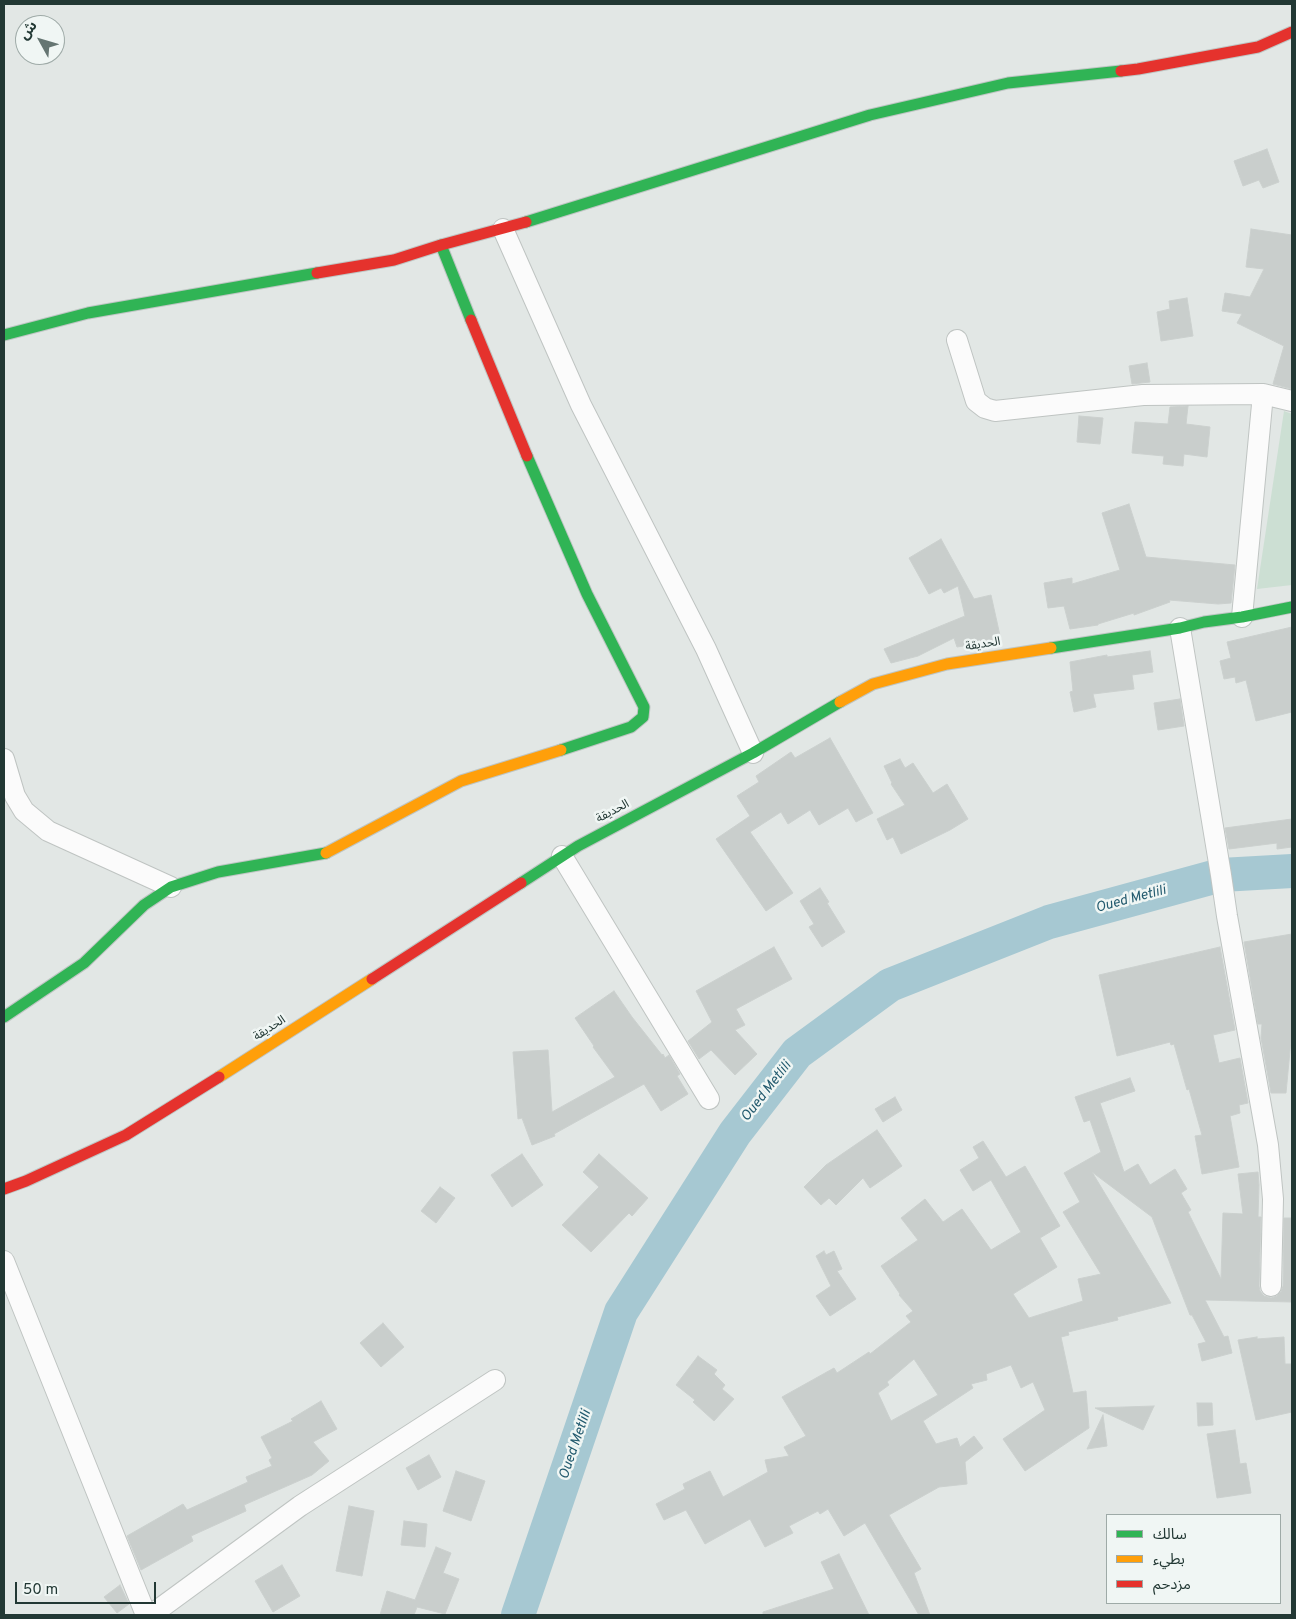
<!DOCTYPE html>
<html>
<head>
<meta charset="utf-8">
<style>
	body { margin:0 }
	#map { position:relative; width:1296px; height:1619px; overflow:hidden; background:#e2e7e5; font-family:Overpass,"Noto Sans Arabic",sans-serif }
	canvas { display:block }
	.frame { position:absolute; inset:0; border:5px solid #223834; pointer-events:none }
	.legend { position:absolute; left:1106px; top:1514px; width:175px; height:90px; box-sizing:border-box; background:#f0f6f4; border:1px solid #9eaaa7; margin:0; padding:6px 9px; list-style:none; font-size:15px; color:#223834 }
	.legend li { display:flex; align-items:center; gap:10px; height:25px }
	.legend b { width:25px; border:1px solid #9eaaa7 }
	.north { position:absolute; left:15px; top:15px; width:50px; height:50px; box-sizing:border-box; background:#f0f6f4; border:1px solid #9eaaa7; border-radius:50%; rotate:309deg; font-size:14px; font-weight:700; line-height:20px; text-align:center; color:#223834 }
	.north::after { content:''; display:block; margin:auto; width:18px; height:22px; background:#657572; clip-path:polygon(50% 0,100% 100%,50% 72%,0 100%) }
	.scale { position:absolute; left:15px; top:1582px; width:141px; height:22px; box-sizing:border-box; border:2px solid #223834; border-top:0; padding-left:6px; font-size:15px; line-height:18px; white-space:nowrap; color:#223834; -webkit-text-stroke:4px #f0f6f4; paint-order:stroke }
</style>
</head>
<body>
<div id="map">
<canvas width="1296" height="1619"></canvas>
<div class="frame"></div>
<ul class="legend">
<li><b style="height:6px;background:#30b455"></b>سالك</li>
<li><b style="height:6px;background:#ff9f0a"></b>بطيء</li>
<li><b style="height:6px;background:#e5322d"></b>مزدحم</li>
</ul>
<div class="north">ش</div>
<div class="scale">50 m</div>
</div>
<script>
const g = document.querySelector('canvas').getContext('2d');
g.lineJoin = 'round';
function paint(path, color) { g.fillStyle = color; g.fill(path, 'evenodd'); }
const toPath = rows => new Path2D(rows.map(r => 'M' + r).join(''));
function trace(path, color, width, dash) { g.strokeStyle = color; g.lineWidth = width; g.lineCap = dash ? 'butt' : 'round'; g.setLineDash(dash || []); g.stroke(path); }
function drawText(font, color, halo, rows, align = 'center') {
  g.font = font + ' Overpass,"Noto Sans Arabic",sans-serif'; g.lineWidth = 5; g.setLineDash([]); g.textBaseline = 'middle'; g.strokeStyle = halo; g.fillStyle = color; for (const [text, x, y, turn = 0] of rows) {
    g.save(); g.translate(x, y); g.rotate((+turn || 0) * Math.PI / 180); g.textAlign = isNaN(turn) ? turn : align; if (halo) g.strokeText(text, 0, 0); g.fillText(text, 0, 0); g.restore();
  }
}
paint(toPath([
	[1284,411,1292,414,1292,585,1257,589]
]), '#ccdfd3');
trace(toPath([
	[518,1615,621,1312,735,1133,797,1053,890,985,1049,922,1221,875,1292,871]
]), '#a6c8d2', 34);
const building = toPath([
	[1267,149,1279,182,1263,188,1259,180,1243,186,1234,161,1267,149],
	[1251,229,1292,235,1292,389,1273,384,1284,346,1237,323,1242,314,1222,311,1225,293,1250,297,1264,269,1246,267,1251,229],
	[1187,298,1193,336,1161,341,1157,312,1170,309,1169,301,1187,298],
	[1147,363,1150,382,1132,384,1129,366,1147,363],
	[1188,406,1186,424,1210,427,1207,457,1184,454,1183,466,1163,464,1164,456,1132,453,1135,422,1168,424,1170,407,1188,406],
	[1079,416,1103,418,1100,444,1077,442,1079,416],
	[1129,504,1146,557,1235,565,1231,603,1218,604,1169,600,1170,602,1134,615,1134,613,1098,624,1098,625,1070,629,1064,606,1048,608,1044,583,1072,578,1072,584,1120,570,1102,513,1129,504],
	[941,539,974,599,991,595,1001,640,957,647,954,638,918,656,891,663,884,649,965,616,958,586,944,593,941,588,929,594,909,558,941,539],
	[1292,627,1292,712,1256,721,1246,680,1236,683,1235,677,1224,679,1220,661,1231,658,1227,642,1292,627],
	[1150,651,1153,672,1132,675,1134,689,1093,694,1096,707,1074,712,1070,692,1073,691,1070,662,1107,655,1107,657,1150,651],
	[1180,699,1184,726,1158,730,1154,703,1180,699],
	[830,738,873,813,856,822,848,808,819,825,810,810,788,824,781,812,750,832,793,893,766,911,716,839,750,816,737,796,759,782,756,776,791,752,795,758,830,738],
	[900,759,905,768,913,763,933,793,947,784,968,819,950,830,901,854,893,837,887,840,877,819,905,805,891,784,892,783,884,766,900,759],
	[1292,819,1292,847,1277,849,1277,843,1229,849,1225,828,1292,819],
	[820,888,829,902,827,903,845,932,822,947,809,927,814,924,800,901,820,888],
	[1292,934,1292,1040,1291,1040,1286,1093,1271,1093,1261,1038,1262,1024,1258,1024,1244,942,1292,934],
	[774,947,792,979,736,1009,745,1025,735,1030,757,1054,735,1075,711,1050,699,1059,688,1041,712,1022,696,991,774,947],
	[1220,947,1235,1030,1213,1035,1219,1063,1240,1058,1248,1103,1239,1105,1240,1113,1230,1116,1239,1167,1202,1174,1195,1136,1202,1135,1189,1089,1187,1090,1174,1044,1171,1045,1170,1042,1117,1056,1099,975,1220,947],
	[614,991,632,1017,662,1055,663,1054,665,1058,669,1055,680,1074,677,1076,688,1094,661,1111,644,1084,554,1134,555,1136,532,1145,522,1118,518,1119,513,1052,548,1050,552,1112,615,1077,593,1047,594,1046,575,1018,614,991],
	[1130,1078,1135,1091,1100,1103,1124,1172,1138,1164,1150,1185,1175,1169,1187,1189,1181,1193,1191,1210,1188,1212,1221,1279,1223,1213,1243,1214,1238,1174,1258,1172,1259,1185,1258,1217,1261,1217,1259,1286,1260,1291,1264,1296,1271,1298,1277,1296,1281,1292,1283,1286,1284,1218,1292,1218,1292,1302,1205,1300,1224,1337,1228,1336,1232,1353,1202,1361,1198,1344,1206,1342,1192,1315,1190,1315,1152,1217,1092,1172,1171,1303,1117,1317,1118,1320,1068,1332,1069,1335,1061,1337,1073,1393,1086,1391,1089,1428,1025,1471,1003,1439,1045,1410,1033,1382,1021,1388,1011,1365,986,1374,987,1380,971,1384,973,1388,923,1421,936,1444,957,1438,960,1447,974,1436,983,1448,965,1462,967,1484,939,1487,889,1515,921,1569,914,1573,930,1615,919,1615,865,1523,844,1536,828,1509,820,1514,818,1511,789,1526,793,1533,765,1547,750,1519,705,1544,686,1510,664,1520,656,1504,685,1489,683,1484,710,1471,723,1497,768,1472,765,1460,789,1456,784,1447,806,1436,782,1397,834,1368,837,1373,869,1352,870,1354,911,1322,906,1316,913,1311,899,1295,900,1294,881,1266,918,1240,901,1218,925,1199,943,1222,962,1209,991,1250,1021,1232,991,1180,973,1191,960,1170,979,1158,973,1147,983,1141,1006,1177,1025,1166,1060,1226,1040,1238,1057,1267,1013,1294,1029,1318,1083,1301,1078,1279,1101,1274,1063,1212,1080,1202,1064,1173,1101,1152,1090,1120,1084,1122,1075,1097,1130,1078],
	[914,1359,938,1395,891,1421,878,1393,889,1385,887,1382,914,1359],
	[895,1097,902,1110,883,1122,875,1109,895,1097],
	[877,1130,902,1166,870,1188,863,1178,836,1205,829,1198,821,1205,804,1187,826,1165,877,1130],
	[522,1154,543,1185,512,1207,491,1175,522,1154],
	[599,1154,648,1198,632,1216,629,1213,591,1252,562,1225,599,1187,583,1172,599,1154],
	[440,1187,455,1198,436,1223,421,1211,440,1187],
	[824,1251,826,1255,834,1251,842,1269,837,1271,856,1299,830,1316,816,1296,831,1286,816,1256,824,1251],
	[383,1323,404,1347,381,1367,360,1343,383,1323],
	[1257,1337,1257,1339,1284,1337,1285,1364,1292,1364,1292,1412,1256,1420,1238,1340,1257,1337],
	[698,1356,717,1370,714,1374,725,1385,722,1389,734,1399,714,1421,693,1402,695,1400,676,1385,698,1356],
	[321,1401,337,1429,313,1442,329,1461,312,1475,244,1505,246,1511,191,1536,193,1541,141,1570,127,1536,183,1504,187,1510,248,1482,246,1477,272,1466,269,1460,272,1458,261,1437,293,1421,291,1419,321,1401],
	[1197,1403,1212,1403,1213,1425,1198,1426,1197,1403],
	[1154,1406,1143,1430,1095,1408,1154,1406],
	[1103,1415,1107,1446,1087,1449,1103,1415],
	[1235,1430,1240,1464,1246,1463,1251,1493,1217,1498,1207,1434,1235,1430],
	[429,1455,441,1477,418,1490,406,1468,429,1455],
	[456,1471,485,1481,471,1521,443,1511,456,1471],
	[349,1506,374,1511,362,1576,336,1571,349,1506],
	[404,1521,427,1524,425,1547,401,1545,404,1521],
	[436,1547,451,1553,443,1573,459,1579,445,1614,417,1607,414,1615,380,1615,387,1591,415,1600,436,1547],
	[839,1554,869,1615,763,1615,763,1612,834,1589,821,1562,839,1554],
	[282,1565,300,1596,273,1612,255,1581,282,1565],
	[120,1585,129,1604,117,1613,104,1597,120,1585]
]);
paint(building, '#c9cecc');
trace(building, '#cbd0ce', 1);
const street = toPath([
	[503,229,581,405,706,649,753,753],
	[957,340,976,401,985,408,995,411,1143,395,1263,394,1242,617],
	[1263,394,1292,401],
	[1180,628,1221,875,1227,916,1268,1145,1273,1199,1271,1286],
	[4,759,15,796,24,811,48,831,171,887],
	[562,856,709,1099],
	[4,1261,146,1615],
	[151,1615,300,1506,495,1380]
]);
const fast = toPath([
	[526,222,870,115,1008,83,1121,71],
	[441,245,471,320],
	[4,335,88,313,317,273],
	[527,456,587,594,644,707,643,717,631,727,561,750],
	[1051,648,1180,628,1204,622,1242,617,1292,607],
	[521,883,578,846,753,753,840,702],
	[4,1017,84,963,144,905,171,887,218,872,326,853]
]);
const slow = toPath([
	[840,702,873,684,947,664,1051,648],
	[326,853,461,781,561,750],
	[219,1077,372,979]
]);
const jam = toPath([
	[1121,71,1138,69,1258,47,1292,32],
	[317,273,394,260,441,245,526,222],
	[471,320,527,456],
	[372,979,521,883],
	[4,1189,26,1181,126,1135,219,1077]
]);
trace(street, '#bfc4c2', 22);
trace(fast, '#bec5c3', 13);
trace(slow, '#bec5c3', 13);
trace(jam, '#bec5c3', 13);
trace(street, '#fbfbfb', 20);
trace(fast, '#30b455', 11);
trace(slow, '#ff9f0a', 11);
trace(jam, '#e5322d', 11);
drawText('12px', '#223834', '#f0f6f4', [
	["الحديقة",983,645,-9],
	["الحديقة",613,812,-28],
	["الحديقة",270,1029,-33]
]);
drawText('italic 14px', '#225a6e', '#f0f6f4', [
	["Oued Metlili",1131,900,-15],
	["Oued Metlili",767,1092,-52],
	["Oued Metlili",576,1445,-71]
]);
</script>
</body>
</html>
